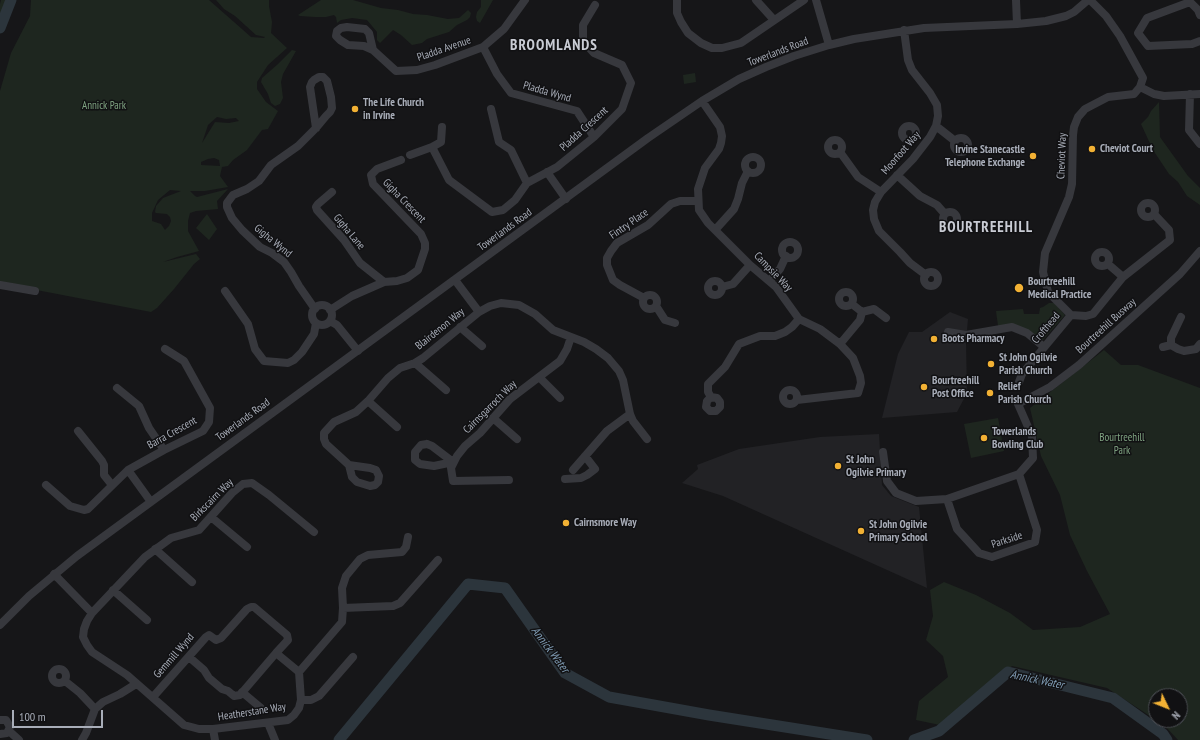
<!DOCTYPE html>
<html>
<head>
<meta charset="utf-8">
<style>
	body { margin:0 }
	#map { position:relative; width:1200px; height:740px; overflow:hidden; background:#161618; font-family:"PT Sans Narrow",sans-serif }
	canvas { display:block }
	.north { position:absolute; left:1148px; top:688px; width:40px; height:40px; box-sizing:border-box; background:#111113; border:1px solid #4d4f55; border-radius:50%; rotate:133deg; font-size:11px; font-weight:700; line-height:16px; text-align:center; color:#a8adb8 }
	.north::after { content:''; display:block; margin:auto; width:14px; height:18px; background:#f2b134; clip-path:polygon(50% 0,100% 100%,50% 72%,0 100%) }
	.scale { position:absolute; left:12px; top:710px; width:91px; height:18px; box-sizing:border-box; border:2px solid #a8adb8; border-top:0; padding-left:5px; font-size:12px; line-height:14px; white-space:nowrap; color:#a8adb8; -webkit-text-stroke:3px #111113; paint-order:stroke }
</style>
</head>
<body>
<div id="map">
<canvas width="1200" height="740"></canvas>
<div class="north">N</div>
<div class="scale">100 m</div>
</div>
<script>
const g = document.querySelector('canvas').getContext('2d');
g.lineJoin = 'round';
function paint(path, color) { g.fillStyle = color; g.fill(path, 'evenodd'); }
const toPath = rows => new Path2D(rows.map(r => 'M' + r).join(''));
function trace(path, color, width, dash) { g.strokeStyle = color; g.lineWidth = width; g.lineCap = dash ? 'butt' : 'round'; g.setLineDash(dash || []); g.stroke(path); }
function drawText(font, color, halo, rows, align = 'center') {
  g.font = font + ' "PT Sans Narrow",sans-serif'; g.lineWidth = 3; g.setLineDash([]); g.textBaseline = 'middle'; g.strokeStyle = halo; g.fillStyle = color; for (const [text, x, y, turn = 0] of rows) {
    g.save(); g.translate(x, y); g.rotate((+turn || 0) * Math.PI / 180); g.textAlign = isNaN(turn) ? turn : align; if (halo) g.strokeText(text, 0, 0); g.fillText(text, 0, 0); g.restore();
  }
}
paint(toPath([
	[950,312,968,319,966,342,967,393,957,412,882,418,898,354,909,332,922,332],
	[879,434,882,485,891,496,919,507,927,588,723,496,682,483,698,469,697,465,739,449,820,437]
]), '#222225');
paint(toPath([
	[1,0,6,0,0,24,0,4],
	[31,0,209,0,251,37,264,38,265,37,256,35,235,16,224,9,216,0,269,0,269,6,272,22,271,33,287,48,268,65,257,82,257,89,266,102,278,111,268,129,262,130,247,150,233,160,228,166,222,167,220,176,228,187,205,191,190,191,195,196,197,197,228,189,217,201,218,209,196,211,190,213,188,221,188,231,199,251,177,257,163,262,196,254,200,259,194,264,174,289,157,308,151,312,0,283,0,91,11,53,30,16],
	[217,117,226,119,236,118,239,121,229,123,215,122,202,143,208,125],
	[214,158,219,160,220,166,201,165,201,162,208,159],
	[170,190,181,191,163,198,156,206,155,212,156,213,167,214,170,217,171,221,169,226,165,230,161,224,152,221,152,213,158,200],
	[321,0,353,0,381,8,398,10,413,14,427,15,448,19,459,18,468,10,471,13,470,17,467,20,457,25,449,32,427,39,422,43,412,45,401,35,393,30,380,43,377,40,377,32,367,20,352,18,341,20,337,23,336,17,334,15,326,17,315,17,300,16,298,15],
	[481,0,493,0,480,23,477,21,476,17,477,12,481,7],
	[292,50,296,51,283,74,281,82,283,98,280,104,275,106,271,103,268,94,261,82,262,78,278,64],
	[695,73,696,82,684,84,683,75],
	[1159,102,1160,137,1188,176,1200,188,1200,205,1187,196,1178,182,1169,174,1153,150,1141,124,1148,117,1151,111],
	[207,214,217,229,209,240,196,228],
	[1049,303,1054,303,1065,315,1043,340,998,326,996,311,1023,309,1024,314,1039,314,1040,308,1043,307],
	[1104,350,1121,365,1138,365,1200,388,1200,740,1178,740,1165,726,1157,720,1180,720,1180,696,1156,696,1156,720,1107,688,1012,666,940,725,916,720,919,701,948,677,943,656,926,640,933,616,930,590,944,582,976,595,1010,613,1033,630,1080,627,1110,614,1087,571,1070,535,1060,495,1041,456,1030,408],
	[998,418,1004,451,971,458,964,424]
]), '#1e261f');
trace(toPath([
	[0,28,11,0],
	[339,740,468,584,505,588,565,673,609,697,709,715,867,740],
	[914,740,939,731,1008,672,1113,698,1163,734,1167,740]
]), '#2c353c', 11);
trace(toPath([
	[677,0,677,13,681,22,688,33,701,43,712,48,722,48,741,43,804,0],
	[756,0,774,20],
	[816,0,829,45],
	[1016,0,1017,24],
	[1090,0,1106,16,1120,36,1143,78,1140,87,1134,94,1108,97,1085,109,1078,117,1074,127,1073,135,1072,184,1069,197,1045,253,1043,272,1048,292,1071,315,1086,316,1093,314,1123,277,1170,240,1169,230,1154,214],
	[1200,15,1198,10,1190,2,1147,18,1138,33,1148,46,1192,44,1200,41],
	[904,30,908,60,912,70,930,93,937,105,938,116,936,126,930,137,913,159,881,192,875,202,873,210,874,219,879,231,900,252,910,263,926,275],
	[483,47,497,74,511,93,577,111,594,137],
	[373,50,364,46,348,45,340,40,336,36,337,31,341,28,347,27,365,29,369,33,373,50,396,71,417,70,435,65,483,47,504,29,525,0],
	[1140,87,1154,94,1164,96,1200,94],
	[1190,94,1189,130,1200,144],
	[702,101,720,127,722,136,721,143,719,149,705,168,698,189,699,210,708,223,750,265,776,287,799,319,820,329,840,344,853,358,860,376,861,383,858,393,797,400],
	[491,109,499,142,511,150,527,183],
	[936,126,955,141],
	'902 133a7 7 0 1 1 14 0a7 7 0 1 1-14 0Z',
	'954 145a7 7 0 1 1 14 0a7 7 0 1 1-14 0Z',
	'828 147a7 7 0 1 1 14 0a7 7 0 1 1-14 0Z',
	[432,147,449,180,492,212,503,210,515,200,527,183,557,167,594,137,622,109,631,83,622,65,594,53,583,41,583,25,595,5],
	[840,152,858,177,881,192],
	[410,155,432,147,441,142,442,127],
	'745 165a8 8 0 1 1 16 0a8 8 0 1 1-16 0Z',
	[547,172,566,199],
	[897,175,920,196,937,205,944,213],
	[332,192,318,204,316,207,317,210,344,240,360,263,384,282],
	'1141 210a7 7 0 1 1 14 0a7 7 0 1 1-14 0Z',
	'943 219a7 7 0 1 1 14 0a7 7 0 1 1-14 0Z',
	[716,229,734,209,738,199,742,183,748,171],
	'782 250a8 8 0 1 1 16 0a8 8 0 1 1-16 0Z',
	'1095 259a7 7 0 1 1 14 0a7 7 0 1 1-14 0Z',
	[1108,264,1123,277],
	'924 279a7 7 0 1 1 14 0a7 7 0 1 1-14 0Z',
	'708 288a7 7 0 1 1 14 0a7 7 0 1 1-14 0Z',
	[769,281,780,269,786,256],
	[0,285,35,291],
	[722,287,733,284,750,265],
	[225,291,248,324,255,349,264,361,288,363,294,360,302,352,314,334,316,323],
	'839 299a7 7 0 1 1 14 0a7 7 0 1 1-14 0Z',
	'643 302a7 7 0 1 1 14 0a7 7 0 1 1-14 0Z',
	[644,298,620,285,613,280,607,265,607,258,611,251,617,243,648,225,671,204,680,201,698,201],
	'312 315a10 10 0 1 1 20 0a10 10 0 1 1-20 0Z',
	[656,306,665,320,675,323],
	[315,309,299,286,291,272,284,262,272,253,260,247,242,230,232,218,227,207,227,203,233,195,247,189,259,181,271,165,298,146,316,128,326,116,330,112,332,108,331,97,327,81,323,77,319,77,314,80,312,82,310,87,316,128],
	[330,310,352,296,384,282,397,281,407,278,418,270,425,249,425,243,421,234,373,184,371,175,377,169,401,160],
	[479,312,490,306,501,303,519,305,535,314,553,330,584,342,596,349,608,358,619,371,623,380,630,414,633,421,647,439],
	[862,312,874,309,886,318],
	[330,321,337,325,358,351],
	[460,327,482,346],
	[948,332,966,335,1012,327,1027,333,1044,347],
	[840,344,860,320,862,312,852,304],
	[1171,345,1171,338,1181,317],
	[1163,347,1171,345,1178,349,1184,351,1196,349,1200,344],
	[415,363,446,390],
	[539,377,560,398],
	[1019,382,1022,374,1071,315],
	[117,388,139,406,149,428,164,450],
	'783 397a7 7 0 1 1 14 0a7 7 0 1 1-14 0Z',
	[711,397,707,401,706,407,710,411,716,411,720,407,720,402,717,398,711,397,708,392,708,384,725,367,739,344,760,336,775,336,785,332,792,327,799,319],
	[368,401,397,427],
	[493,418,517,439],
	[78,431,102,461,104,465,104,475,112,485],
	[427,444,432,446,453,462,434,466,420,464,415,460,415,452,421,445,427,444],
	[883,452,887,481,896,493,916,501,947,499,1019,474,1033,458,1032,436,1018,404,1050,387,1079,365,1180,274,1200,251],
	[349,465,370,468,376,470,379,476,378,482,375,485,370,486,357,482,352,477,349,465,326,444,324,439,324,433,334,422,356,412,368,401,388,378,400,368,415,363,423,358,479,312,455,280],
	[128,470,151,502],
	[573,470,607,431,630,414],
	[565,479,581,478,587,475,595,469,585,456],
	[509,480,453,481,451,468,457,456,465,446,480,433,510,399,560,361,567,349,571,337],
	[46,485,70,506,84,510,88,509,128,470,164,450,203,431,209,422,210,408,184,361,165,349],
	[947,499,957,529,979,553,992,557,1035,542,1037,530,1019,474],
	[211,517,247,547],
	[155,549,192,582],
	[54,574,92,613,87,621,84,629,83,637,87,645,92,652,127,675,184,725,199,729,213,729,288,720,294,715,299,708,301,700,299,672,342,622,343,608,342,588,346,576,360,559,368,555,402,552,406,547,408,537],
	[113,590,147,620],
	[343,608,393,606,400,603,438,560],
	[92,613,145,557,171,538,199,530,232,493,243,484,252,483,269,495,314,532],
	[0,625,29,596,77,556,648,138,702,101,739,79,766,67,794,56,829,45,854,39,924,28,1017,24,1046,21,1066,16,1074,12,1088,0],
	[189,657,204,670,209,678,222,689,228,691,234,696,240,695,276,653],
	'52 676a7 7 0 1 1 14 0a7 7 0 1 1-14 0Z',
	[65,681,80,693,95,709],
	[242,692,261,708],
	[153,697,206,637,209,635,216,640,221,638,247,609,251,607,254,607,287,635,288,640,276,653,299,672],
	[301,700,311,700,319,696,353,657],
	[0,720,6,720,10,727,7,733,0,734],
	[268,723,275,740],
	[213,729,215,740],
	[9,731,19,740],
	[82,740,86,733,95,709,103,702,120,694,136,684]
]), '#37383d', 8);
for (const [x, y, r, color] of [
	[355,109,4,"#f2b134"],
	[1092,149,4,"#f2b134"],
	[1033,156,4,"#f2b134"],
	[1019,288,5,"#f2b134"],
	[934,339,4,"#f2b134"],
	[991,364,4,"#f2b134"],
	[924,387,4,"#f2b134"],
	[990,393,4,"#f2b134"],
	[984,438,4,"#f2b134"],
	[838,466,4,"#f2b134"],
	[566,523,4,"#f2b134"],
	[861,531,4,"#f2b134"]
]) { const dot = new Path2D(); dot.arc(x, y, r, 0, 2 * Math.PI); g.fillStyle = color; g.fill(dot); trace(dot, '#111113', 1.5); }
drawText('11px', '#a8adb8', '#111113', [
	["Pladda Avenue",444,49,-19],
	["Towerlands Road",778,52,-21],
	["Pladda Wynd",547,92,16],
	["Pladda Crescent",584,129,-42],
	["Moorfoot Way",901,153,-49],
	["Cheviot Way",1062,156,-88],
	["Gigha Crescent",404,201,46],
	["Fintry Place",629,224,-35],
	["Towerlands Road",505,230,-36],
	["Gigha Lane",349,232,50],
	["Gigha Wynd",273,241,39],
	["Campsie Way",773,272,46],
	["Bourtreehill Busway",1106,326,-42],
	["Crofthead",1046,328,-50],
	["Blairdenon Way",440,329,-39],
	["Cairnsgarroch Way",490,407,-45],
	["Towerlands Road",243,420,-36],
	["Barra Crescent",172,433,-29],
	["Birkscairn Way",212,500,-45],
	["Parkside",1007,540,-18],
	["Gemmill Wynd",174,656,-49],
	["Heatherstane Way",252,712,-9]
]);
drawText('bold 11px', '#a8adb8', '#111113', [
	["The Life Church",363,103],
	["in Irvine",363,116],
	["Cheviot Court",1100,149],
	["Irvine Stanecastle",1025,150,"right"],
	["Telephone Exchange",1025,163,"right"],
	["Bourtreehill",1028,282],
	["Medical Practice",1028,295],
	["Boots Pharmacy",942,339],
	["St John Ogilvie",999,358],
	["Parish Church",999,371],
	["Bourtreehill",932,381],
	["Post Office",932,394],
	["Relief",998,387],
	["Parish Church",998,400],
	["Towerlands",992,432],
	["Bowling Club",992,445],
	["St John",846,460],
	["Ogilvie Primary",846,473],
	["Cairnsmore Way",574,523],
	["St John Ogilvie",869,525],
	["Primary School",869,538]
], 'left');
drawText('11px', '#7fa381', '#111113', [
	["Annick Park",104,106],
	["Bourtreehill",1122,438],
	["Park",1122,451]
]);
drawText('italic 12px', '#7f9bb3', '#111113', [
	["Annick Water",550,650,53],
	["Annick Water",1037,680,12]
]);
g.letterSpacing = '1px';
drawText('bold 15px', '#c9ccd4', '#111113', [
	["BROOMLANDS",554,46],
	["BOURTREEHILL",986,228]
]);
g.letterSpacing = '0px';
</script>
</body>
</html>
